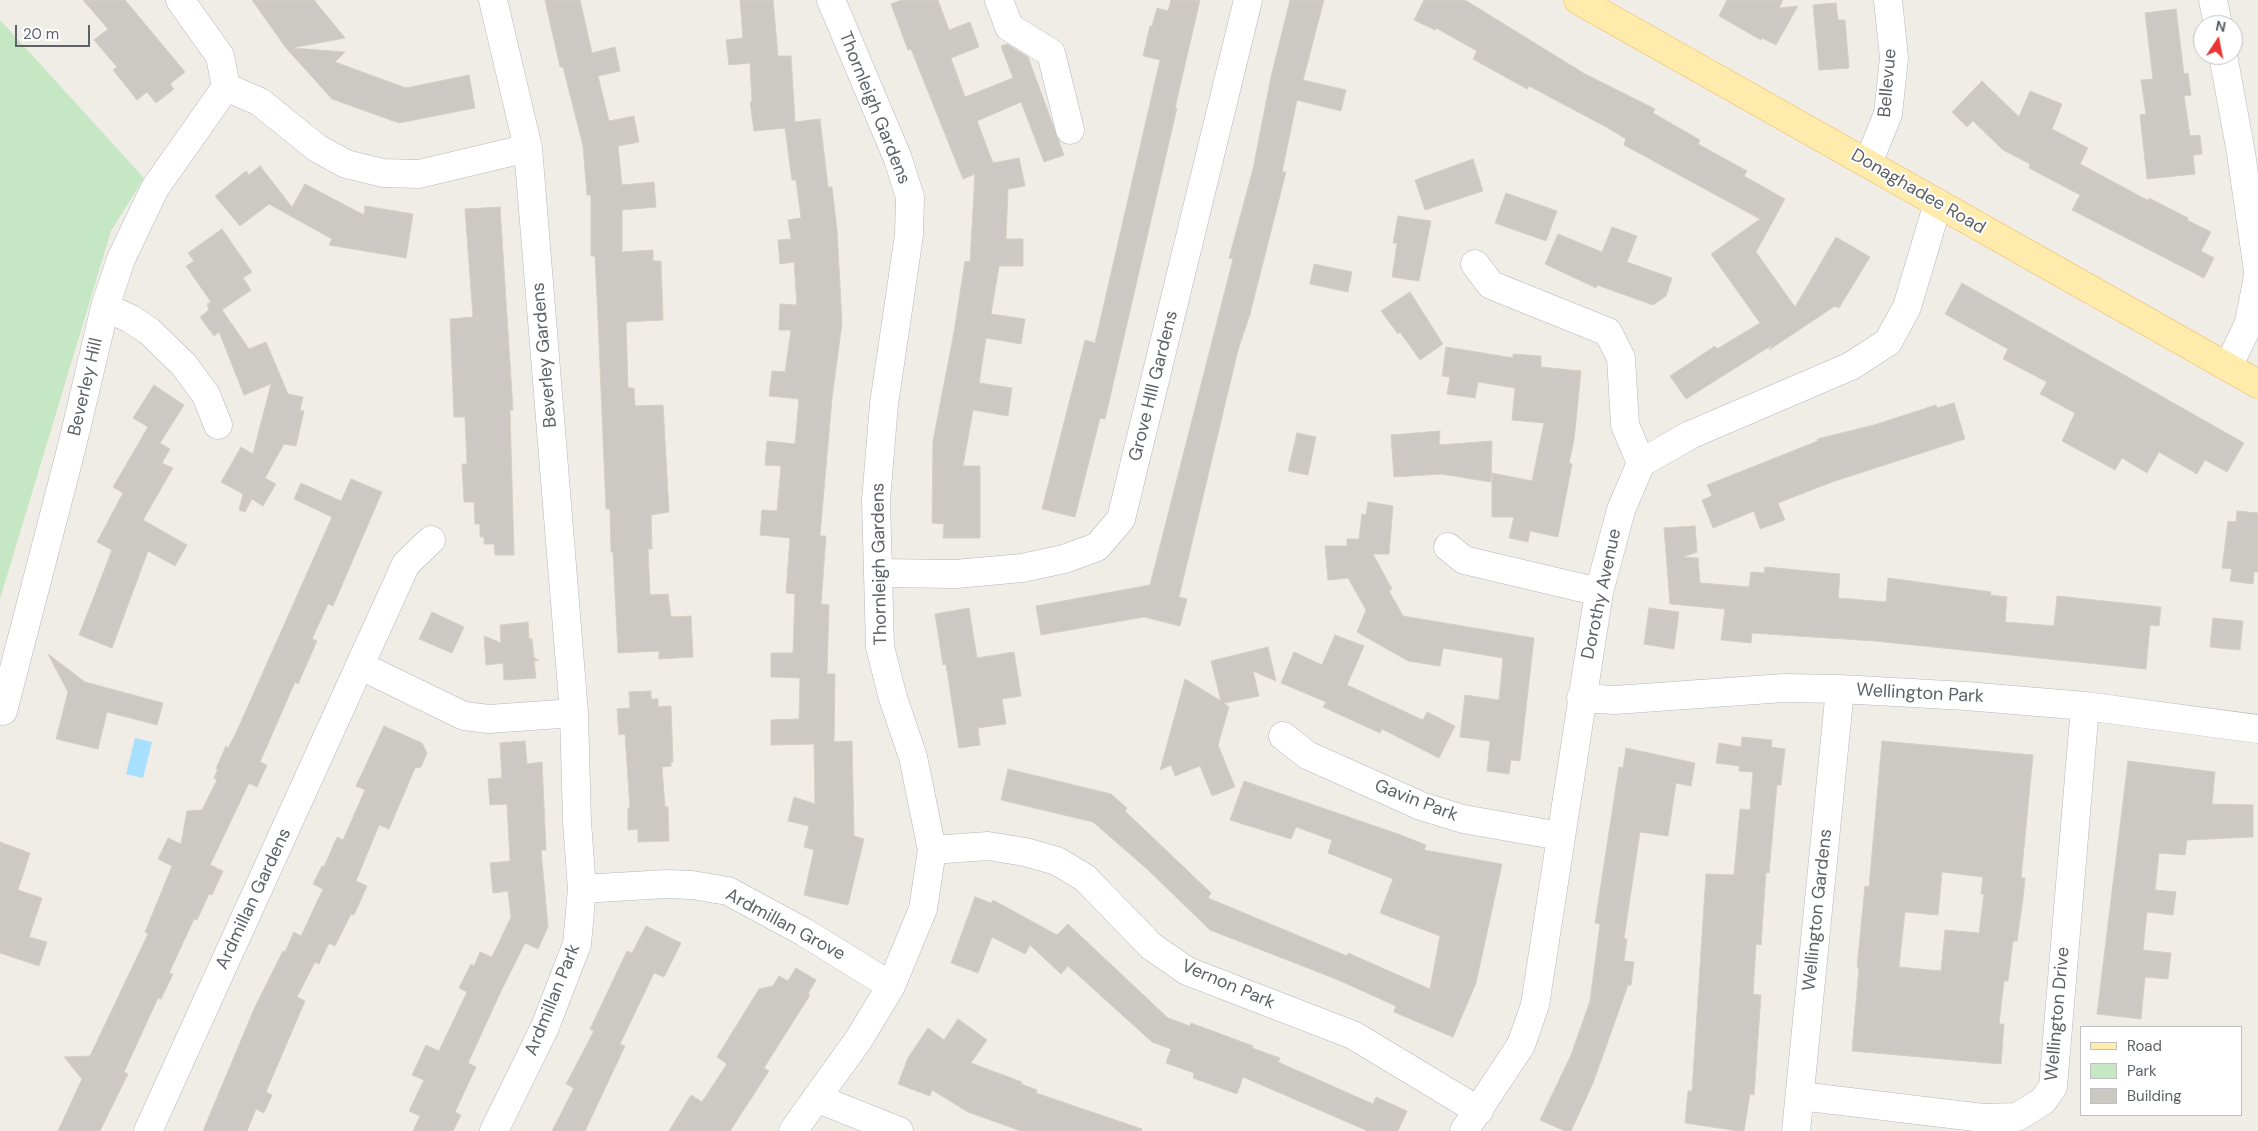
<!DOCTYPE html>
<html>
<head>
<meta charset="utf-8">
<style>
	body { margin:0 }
	#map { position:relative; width:2258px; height:1131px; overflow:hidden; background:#f0ede6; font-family:"DM Sans",sans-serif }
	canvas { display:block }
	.legend { position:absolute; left:2080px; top:1026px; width:162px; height:90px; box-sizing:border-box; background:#fff; border:1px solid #bfc0c2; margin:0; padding:6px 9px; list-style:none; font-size:15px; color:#5e6267 }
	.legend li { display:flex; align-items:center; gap:10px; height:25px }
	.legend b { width:25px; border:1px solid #bfc0c2 }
	.north { position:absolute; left:2193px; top:15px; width:50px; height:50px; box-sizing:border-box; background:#fff; border:1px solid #bfc0c2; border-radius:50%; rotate:11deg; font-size:14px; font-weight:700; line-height:20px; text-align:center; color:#5e6267 }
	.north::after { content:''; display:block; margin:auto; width:18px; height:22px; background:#ea3332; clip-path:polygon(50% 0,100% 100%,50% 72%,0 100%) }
	.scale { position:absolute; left:15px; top:25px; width:75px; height:22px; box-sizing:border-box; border:2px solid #5e6267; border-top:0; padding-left:6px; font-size:15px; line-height:18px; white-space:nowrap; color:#5e6267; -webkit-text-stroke:4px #fff; paint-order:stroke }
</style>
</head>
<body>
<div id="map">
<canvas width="2258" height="1131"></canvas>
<ul class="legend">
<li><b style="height:6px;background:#ffecac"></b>Road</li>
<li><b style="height:14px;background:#c6e7c3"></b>Park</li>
<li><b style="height:14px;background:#ccc8c3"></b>Building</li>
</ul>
<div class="north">N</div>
<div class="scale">20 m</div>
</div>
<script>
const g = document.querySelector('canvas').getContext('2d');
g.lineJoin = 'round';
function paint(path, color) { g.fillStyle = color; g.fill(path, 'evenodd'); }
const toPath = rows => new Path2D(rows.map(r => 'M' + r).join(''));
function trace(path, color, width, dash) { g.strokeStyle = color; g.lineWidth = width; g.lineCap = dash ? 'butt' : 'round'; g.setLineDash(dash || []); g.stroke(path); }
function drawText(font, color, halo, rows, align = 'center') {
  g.font = font + ' "DM Sans",sans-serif'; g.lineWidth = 4; g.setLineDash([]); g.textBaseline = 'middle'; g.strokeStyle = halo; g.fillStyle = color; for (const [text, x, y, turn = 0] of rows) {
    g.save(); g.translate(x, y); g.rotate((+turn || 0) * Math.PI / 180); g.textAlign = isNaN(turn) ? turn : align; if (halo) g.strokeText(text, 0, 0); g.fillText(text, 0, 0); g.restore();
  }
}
paint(toPath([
	[0,20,144,178,111,231,0,599]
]), '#c6e7c3');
paint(toPath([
	[135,738,152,742,143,778,126,774]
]), '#a7dfff');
const building = toPath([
	[83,0,125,0,185,72,170,84,174,89,156,103,147,92,137,100,113,70,117,67,94,40,108,29,83,0],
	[252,0,314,0,345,38,292,48,345,52,335,62,406,88,469,75,475,108,399,123,332,99,286,48,252,0],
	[545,0,580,0,592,53,615,47,620,71,598,76,609,121,634,116,639,142,618,146,622,185,654,182,656,207,622,210,622,252,653,250,653,261,661,261,663,320,626,322,628,388,634,388,635,406,663,405,669,512,651,515,652,549,648,549,650,595,668,594,671,617,691,616,693,657,659,659,659,651,618,653,613,552,611,552,610,509,606,509,598,318,595,256,591,256,591,195,587,195,583,146,563,67,560,67,545,0],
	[740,0,773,0,778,56,791,56,795,122,820,119,828,187,832,187,837,230,842,323,832,398,820,536,826,536,821,604,829,605,827,674,835,674,834,742,852,741,854,836,864,839,848,905,804,895,814,850,804,847,809,826,788,821,794,797,815,804,814,744,771,745,771,720,799,719,800,678,771,677,771,653,793,653,795,594,786,593,790,538,760,535,762,510,777,511,781,466,765,465,767,441,795,444,799,399,769,396,772,371,785,372,791,330,779,330,780,304,797,305,794,262,780,264,778,240,791,239,788,220,801,218,796,180,792,180,785,128,754,131,750,102,752,102,750,63,729,65,726,40,743,38,740,0],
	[902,0,938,0,949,30,970,22,979,47,951,58,965,97,1013,78,1001,46,1007,44,1028,57,1064,155,1044,162,1021,102,977,121,993,163,1019,158,1025,186,1008,189,1006,239,1023,239,1023,266,999,266,991,314,1025,319,1021,344,986,338,979,383,1012,388,1008,416,973,410,963,466,980,466,980,538,943,538,944,524,932,523,933,441,954,332,965,261,970,262,975,174,963,179,911,49,908,50,891,4,902,0],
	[1171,0,1200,0,1175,108,1177,108,1173,125,1105,419,1100,418,1075,517,1042,509,1085,340,1095,343,1160,60,1143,56,1150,26,1152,26,1157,8,1168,11,1171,0],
	[1290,0,1324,0,1303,80,1346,90,1341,111,1297,100,1282,172,1286,172,1250,314,1238,350,1179,597,1187,599,1180,626,1144,617,1041,635,1036,606,1150,585,1233,259,1229,258,1253,169,1271,77,1290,0],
	[1424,0,1465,0,1585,74,1655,109,1653,113,1700,140,1698,144,1747,171,1744,176,1785,199,1756,252,1795,307,1836,237,1870,257,1839,308,1835,306,1769,350,1772,345,1686,399,1670,376,1715,346,1717,349,1760,323,1711,254,1760,219,1624,145,1626,139,1608,128,1529,86,1527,89,1473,59,1477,51,1436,28,1435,30,1414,20,1424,0],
	[1727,0,1783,0,1779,8,1798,6,1776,45,1762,38,1761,40,1719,16,1727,0],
	[1836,3,1838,20,1845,20,1849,68,1819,70,1813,5,1836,3],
	[2176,9,2184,74,2188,73,2191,95,2184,96,2190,136,2200,135,2202,154,2193,155,2195,174,2147,179,2140,115,2146,114,2141,80,2153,79,2145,13,2176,9],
	[1982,81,2019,117,2030,91,2062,104,2052,129,2088,148,2080,164,2149,201,2149,198,2188,218,2187,220,2211,232,2201,251,2214,258,2204,278,2072,210,2080,195,2029,168,2030,164,2003,150,1973,121,1967,127,1952,112,1982,81],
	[1473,159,1483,191,1425,210,1415,180,1473,159],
	[260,166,292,207,305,184,364,215,365,206,413,214,406,258,329,245,332,239,269,204,240,226,215,196,246,171,249,175,260,166],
	[1506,193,1557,211,1546,241,1495,223,1506,193],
	[500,207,513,410,510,410,514,555,495,555,494,544,484,544,484,537,480,537,480,524,475,524,474,502,464,502,462,464,467,464,465,417,454,417,450,319,473,317,465,209,500,207],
	[1398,216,1431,221,1419,281,1392,277,1397,243,1393,243,1398,216],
	[1612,227,1637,236,1627,262,1672,278,1666,296,1653,305,1597,285,1596,288,1545,264,1558,234,1602,252,1612,227],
	[222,229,252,272,243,278,251,290,222,310,249,349,266,342,288,394,303,397,300,410,304,411,296,446,284,444,265,478,276,484,263,506,252,499,245,512,239,510,243,494,221,482,241,447,253,454,271,384,244,395,219,332,214,336,200,317,209,310,207,304,211,302,186,266,194,261,188,253,222,229],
	[1314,264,1352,272,1348,292,1310,284,1314,264],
	[1962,283,2244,443,2227,472,2205,460,2197,474,2159,452,2147,473,2122,458,2115,470,2062,441,2075,413,2040,394,2047,382,2003,359,2008,349,1945,314,1962,283],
	[1410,292,1443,344,1420,360,1400,332,1398,334,1381,311,1410,292],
	[1446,347,1513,358,1513,354,1541,356,1541,367,1581,371,1574,440,1569,463,1572,464,1558,537,1530,531,1528,542,1509,538,1514,517,1492,517,1492,473,1532,481,1544,423,1512,420,1515,388,1478,382,1475,398,1447,394,1450,377,1442,376,1446,347],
	[154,385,184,405,160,443,170,449,162,463,173,468,143,520,187,545,175,566,148,551,112,648,79,635,112,550,97,542,123,493,113,487,148,427,133,418,154,385],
	[1954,403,1965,439,1832,482,1778,503,1785,520,1760,529,1754,511,1713,528,1702,500,1712,496,1707,485,1818,441,1817,439,1874,425,1936,405,1937,408,1954,403],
	[1440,431,1439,445,1492,441,1491,482,1441,474,1394,477,1391,435,1440,431],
	[1297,433,1316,437,1308,475,1288,471,1297,433],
	[351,479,382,492,333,606,328,604,312,639,317,641,298,684,295,682,260,762,267,765,257,787,249,783,210,865,223,871,212,895,209,894,197,920,194,919,169,973,173,974,161,999,158,998,124,1072,128,1074,100,1131,58,1131,82,1079,64,1057,90,1056,148,934,145,932,172,866,158,859,168,838,181,844,187,811,202,810,217,780,214,778,218,769,216,769,226,746,228,748,236,733,332,517,294,499,301,483,341,501,351,479],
	[1368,502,1393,506,1389,554,1373,554,1392,589,1389,591,1403,616,1534,638,1520,761,1511,760,1509,774,1487,771,1490,741,1460,737,1465,695,1499,700,1503,658,1443,648,1440,666,1408,661,1357,632,1366,610,1348,578,1328,580,1325,546,1347,546,1347,539,1359,539,1362,514,1366,515,1368,502],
	[2237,511,2258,513,2258,572,2254,572,2253,584,2230,581,2232,569,2222,568,2228,521,2236,522,2237,511],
	[1695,526,1697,552,1683,557,1698,558,1700,583,1749,587,1751,572,1764,573,1765,567,1840,574,1838,598,1886,602,1888,578,1991,592,1990,595,2007,597,2005,622,2054,626,2057,596,2161,607,2159,626,2150,625,2146,669,1875,641,1752,633,1751,643,1721,640,1725,609,1670,604,1664,528,1695,526],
	[969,608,977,658,1014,652,1021,696,1002,699,1006,724,978,728,980,745,959,748,946,664,943,665,935,614,969,608],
	[1649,608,1679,612,1674,649,1644,644,1649,608],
	[432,612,464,627,452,653,419,639,432,612],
	[2213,618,2243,621,2240,650,2210,647,2213,618],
	[528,622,529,639,532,639,534,658,539,660,534,661,536,678,504,680,503,663,486,665,484,636,501,643,500,625,528,622],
	[1335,635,1364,646,1347,685,1423,720,1427,712,1455,726,1439,758,1382,729,1380,733,1323,707,1326,702,1281,683,1294,652,1322,665,1335,635],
	[1268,647,1276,681,1253,671,1259,696,1224,703,1229,707,1218,745,1235,787,1212,796,1200,766,1175,776,1171,765,1160,770,1185,679,1221,701,1211,661,1268,647],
	[48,654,85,682,163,703,157,725,107,712,98,749,56,739,68,692,48,654],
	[651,691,651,699,658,699,658,707,671,706,673,762,671,762,671,766,662,767,665,807,668,807,669,841,638,842,638,829,628,830,628,808,630,808,625,734,619,735,617,709,630,708,629,692,651,691],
	[384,726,422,743,427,753,421,767,415,768,389,829,379,825,356,881,367,886,354,915,351,914,335,946,329,943,319,964,315,962,297,997,305,1001,266,1092,272,1095,264,1113,256,1109,247,1131,203,1131,254,1009,283,951,285,952,294,932,301,936,323,889,313,884,322,866,324,867,337,837,343,840,365,790,356,786,384,726],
	[1742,737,1772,740,1771,747,1785,749,1781,785,1777,785,1769,873,1766,872,1761,945,1756,944,1753,994,1761,995,1754,1095,1750,1094,1744,1131,1739,1131,1685,1123,1688,1091,1692,1091,1706,874,1734,875,1740,809,1750,810,1753,772,1739,771,1739,766,1716,763,1719,743,1741,747,1742,737],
	[525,741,527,764,542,762,546,850,541,850,548,927,538,949,525,943,502,989,468,1063,476,1067,455,1112,461,1115,453,1131,413,1131,420,1116,409,1111,424,1080,412,1075,426,1045,439,1051,467,992,459,988,471,964,474,966,480,952,492,957,511,917,508,891,493,893,490,863,510,861,507,804,490,805,488,779,502,778,500,743,525,741],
	[1882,741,2033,755,2021,878,2025,878,2023,898,2017,941,2013,941,2008,981,2004,981,1999,1024,2004,1024,2001,1064,1852,1051,1859,968,1857,967,1865,886,1869,887,1882,741],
	[1942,872,1983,877,1981,894,1984,894,1979,933,1945,930,1941,971,1899,967,1905,912,1938,915,1942,872],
	[1626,748,1695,763,1691,786,1676,783,1668,836,1640,832,1624,938,1627,939,1624,961,1634,962,1631,985,1628,985,1593,1083,1571,1131,1565,1131,1540,1120,1571,1055,1590,1001,1600,924,1595,923,1619,767,1623,768,1626,748],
	[2128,761,2215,772,2212,804,2253,805,2253,837,2187,840,2185,855,2159,853,2155,890,2176,892,2173,915,2147,912,2143,950,2171,953,2168,979,2145,977,2141,1019,2097,1014,2128,761],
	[1008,769,1111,794,1127,808,1125,811,1211,893,1208,898,1347,956,1348,953,1430,989,1440,936,1380,913,1393,879,1328,853,1332,840,1296,827,1291,839,1230,820,1244,781,1401,835,1426,845,1424,850,1502,864,1476,983,1453,1037,1394,1012,1396,1006,1336,979,1210,930,1147,869,1093,822,1001,800,1008,769],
	[0,842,30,853,18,890,42,898,29,937,47,942,39,966,0,953,0,842],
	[975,897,991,903,993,900,1057,935,1068,924,1168,1018,1190,1026,1191,1023,1253,1046,1252,1048,1280,1058,1278,1062,1373,1104,1376,1097,1407,1111,1398,1131,1368,1131,1243,1077,1237,1094,1193,1078,1194,1073,1166,1063,1171,1049,1152,1042,1068,966,1061,974,1030,945,1025,954,992,937,978,973,951,963,975,897],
	[646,926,681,943,664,977,654,973,620,1044,625,1046,585,1131,552,1131,574,1088,566,1084,594,1031,590,1029,627,951,632,953,646,926],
	[796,968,816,980,808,994,810,995,764,1068,769,1071,730,1131,669,1131,691,1095,702,1102,727,1064,717,1057,759,989,773,986,779,976,788,981,796,968],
	[958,1019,987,1040,971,1063,1022,1082,1021,1084,1037,1090,1036,1093,1142,1129,1141,1131,1021,1131,968,1112,932,1090,930,1096,898,1084,908,1058,928,1028,944,1040,958,1019]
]);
paint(building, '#ccc8c3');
trace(building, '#d5cfc4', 1);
const minor = toPath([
	[180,0,220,56,226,87],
	[493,0,528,148,574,713,577,822,582,889,577,944,545,1027,494,1131],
	[999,0,1009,27,1051,53,1070,130],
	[2213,0,2218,25],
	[2223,55,2241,153,2258,271],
	[226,87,260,102,317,148,346,164,383,173,419,174,528,148],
	[1868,163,1888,114,1894,58,1888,0],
	[1475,264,1491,285,1608,332,1621,358,1625,425,1641,463],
	[105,307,131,319,149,331,184,365,206,395,218,425],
	[2228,367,2249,323,2258,276],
	[1448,547,1464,560,1599,592],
	[878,573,956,574,1022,568,1064,559,1097,547,1121,519,1248,0],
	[361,666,464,716,489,719,574,713],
	[1581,698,1615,700,1784,688,1840,689,1966,696,2085,706,2258,729],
	[3,711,72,446,105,307,121,259,155,188,226,87],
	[1283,736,1307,755,1421,806,1463,819,1560,836],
	[932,850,988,846,1025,852,1057,861,1085,878,1151,946,1187,971,1353,1035,1479,1111],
	[582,889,666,884,692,885,728,891,804,932,891,986],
	[1800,1096,1983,1118,2017,1117,2043,1101,2053,1087,2085,706],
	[816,1098,899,1131],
	[148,1131,406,564,431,540],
	[793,1131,859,1039,891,986,923,909,932,850,913,757,893,698,880,647,876,500,884,404,909,235,910,197,898,159,831,0],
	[1464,1131,1521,1045,1535,1005,1599,592,1621,510,1641,463,1690,435,1851,366,1888,342,1907,307,1938,203],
	[1796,1131,1840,689]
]);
const major = toPath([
	[1578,0,2258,384]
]);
trace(minor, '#b3b7bb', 29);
trace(major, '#f2bd5d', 29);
trace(minor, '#fff', 28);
trace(major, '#ffecac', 28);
drawText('18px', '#5e6267', '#fff', [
	["Bellevue",1888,83,-85],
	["Thornleigh Gardens",874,108,68],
	["Donaghadee Road",1918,192,30],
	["Beverley Gardens",545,355,-95],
	["Grove HIll Gardens",1154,386,-76],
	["Beverley Hill",86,387,-77],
	["Thornleigh Gardens",880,564,-91],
	["Dorothy Avenue",1602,594,-78],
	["Wellington Park",1920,694,3],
	["Gavin Park",1416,801,21],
	["Ardmillan Gardens",254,899,-65],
	["Wellington Gardens",1818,910,-84],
	["Ardmillan Grove",785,925,28],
	["Vernon Park",1228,985,23],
	["Ardmillan Park",553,1000,-68],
	["Wellington Drive",2058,1014,-85]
]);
</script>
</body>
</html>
